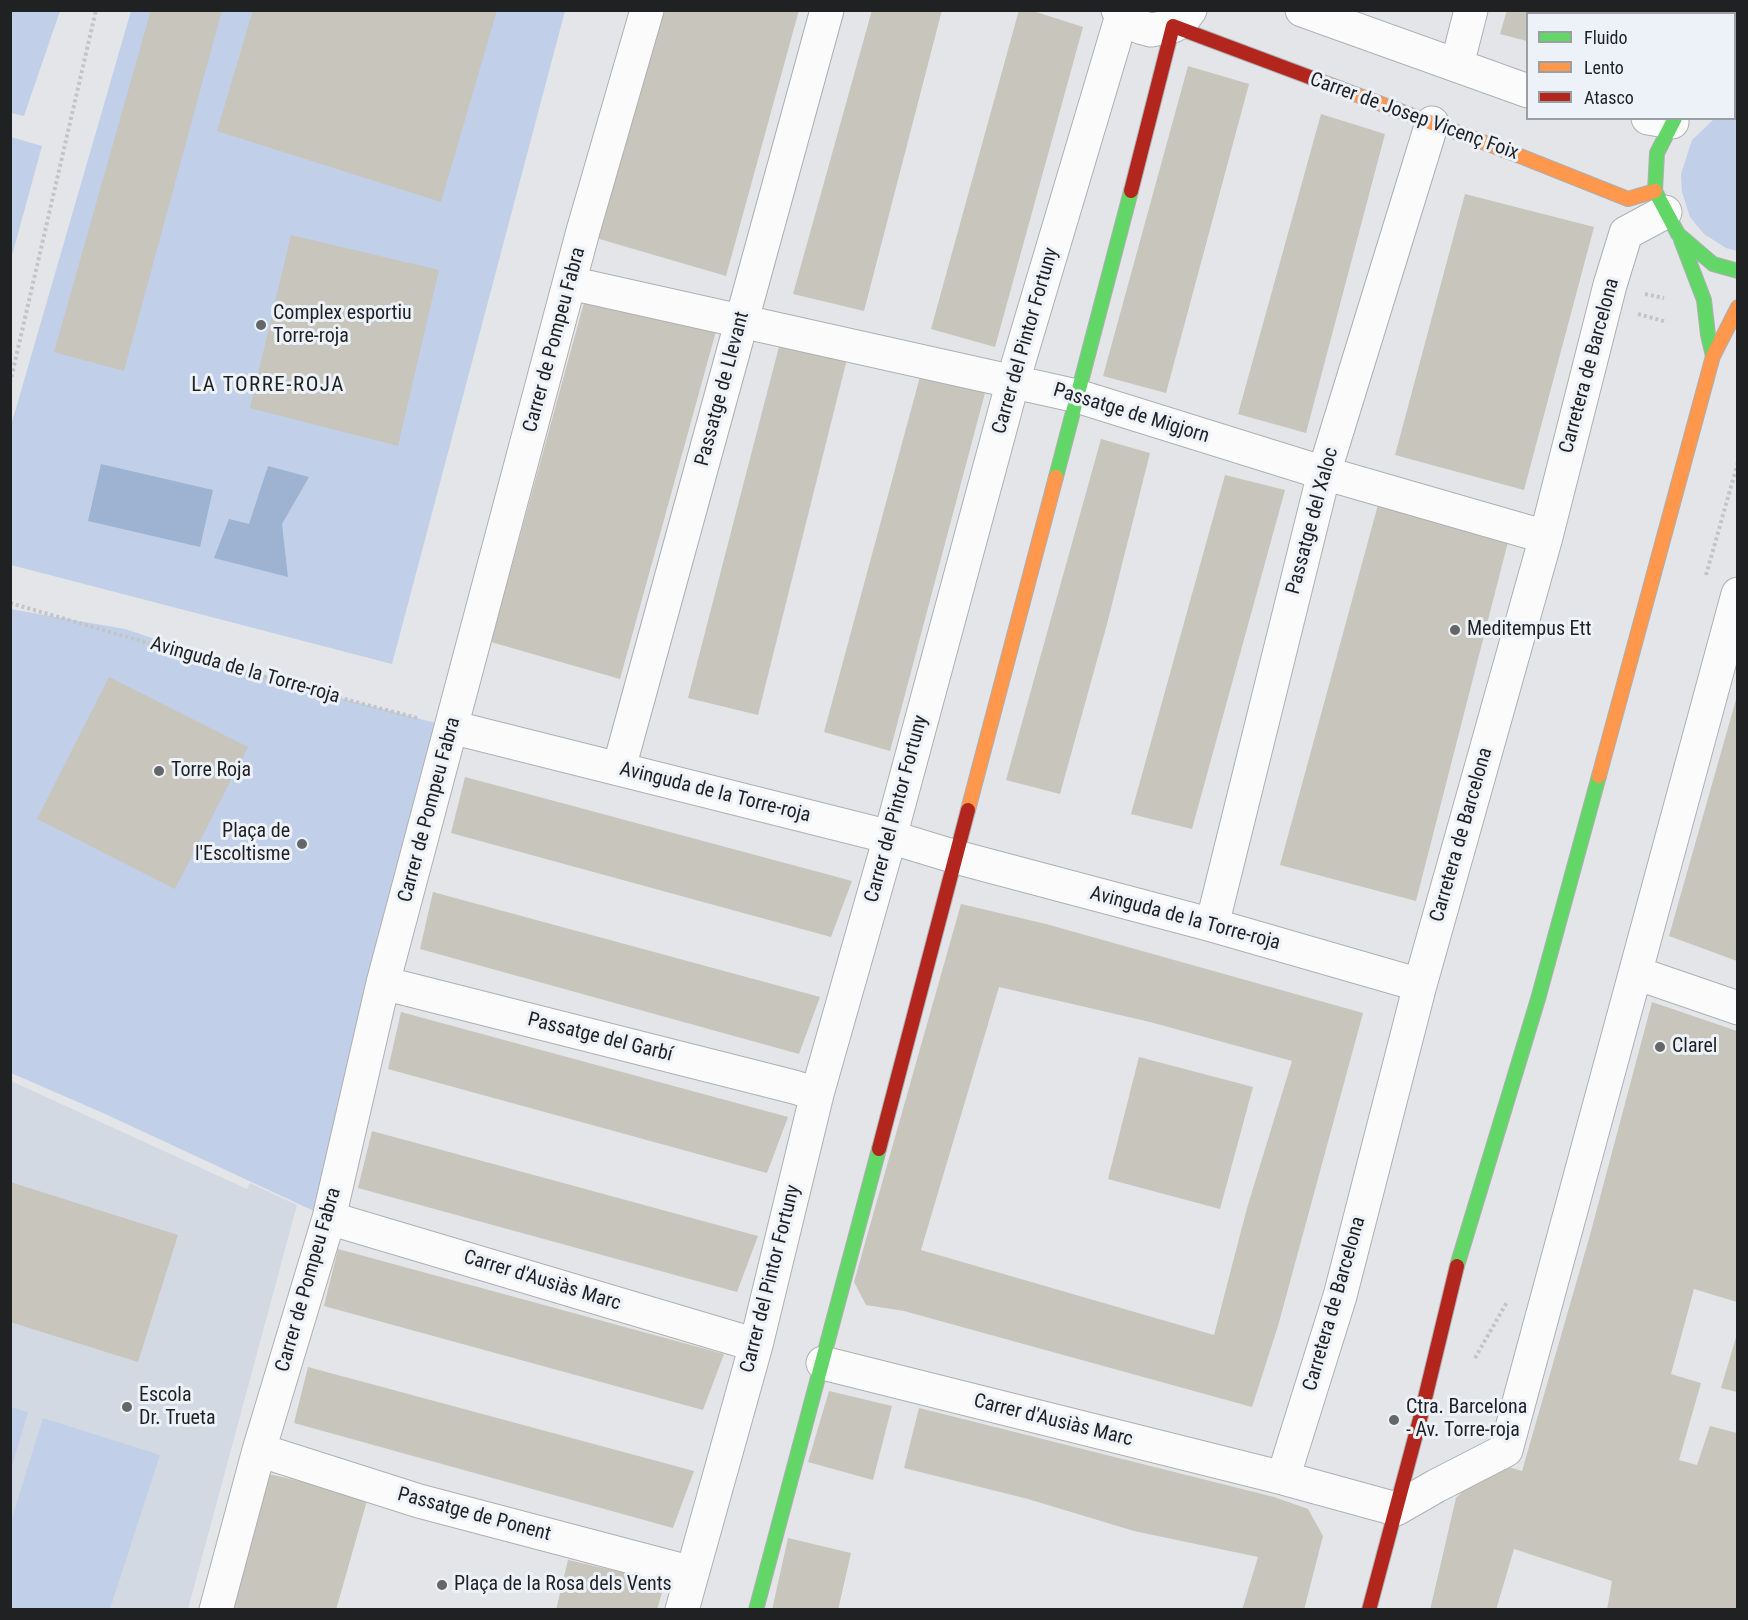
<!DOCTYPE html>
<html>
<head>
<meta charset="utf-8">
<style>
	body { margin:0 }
	#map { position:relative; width:1748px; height:1620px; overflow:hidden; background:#e3e5e8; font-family:"Roboto Condensed",sans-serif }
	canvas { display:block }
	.frame { position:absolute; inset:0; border:12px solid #1f2123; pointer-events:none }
	.legend { position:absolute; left:1526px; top:12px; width:210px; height:108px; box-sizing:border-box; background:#edf1f8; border:2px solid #9b9ea3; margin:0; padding:8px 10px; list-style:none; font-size:18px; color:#1f2123 }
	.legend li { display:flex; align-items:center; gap:12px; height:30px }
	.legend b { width:30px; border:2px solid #9b9ea3 }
</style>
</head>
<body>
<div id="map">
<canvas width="1748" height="1620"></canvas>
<div class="frame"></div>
<ul class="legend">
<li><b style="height:8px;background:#63d668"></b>Fluido</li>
<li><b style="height:8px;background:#ff974d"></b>Lento</li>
<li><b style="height:8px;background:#b3261e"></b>Atasco</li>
</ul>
</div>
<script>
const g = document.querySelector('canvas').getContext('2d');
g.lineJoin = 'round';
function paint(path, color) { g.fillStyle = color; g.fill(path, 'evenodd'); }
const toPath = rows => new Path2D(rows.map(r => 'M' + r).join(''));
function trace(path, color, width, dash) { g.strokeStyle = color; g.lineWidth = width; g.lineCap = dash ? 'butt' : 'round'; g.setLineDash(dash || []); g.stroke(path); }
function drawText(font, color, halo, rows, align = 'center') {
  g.font = font + ' "Roboto Condensed",sans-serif'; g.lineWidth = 6; g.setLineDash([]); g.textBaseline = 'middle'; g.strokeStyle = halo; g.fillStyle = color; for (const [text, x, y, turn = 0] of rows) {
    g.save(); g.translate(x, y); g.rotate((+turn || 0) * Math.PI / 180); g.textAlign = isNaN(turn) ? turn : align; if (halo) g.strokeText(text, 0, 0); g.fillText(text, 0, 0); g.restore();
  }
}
paint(toPath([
	[11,1081,247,1189,250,1183,297,1205,188,1609,11,1610]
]), '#d3d9e2');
paint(toPath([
	[11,10,60,11,24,116,11,113],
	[131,11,565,11,392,664,11,565,10,429],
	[1737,107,1737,251,1726,248,1704,234,1690,217,1682,192,1681,174,1692,140,1714,119,1734,118,1735,108],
	[11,137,42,146,11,259,10,137],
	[10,609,125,629,310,690,451,727,329,1218,103,1113,11,1073],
	[11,1407,28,1412,11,1469,10,1407],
	[43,1418,160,1455,110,1609,11,1609,11,1521]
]), '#c1d0e8');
paint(toPath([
	[101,464,213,490,200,547,88,521],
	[268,466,309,477,282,524,288,577,214,558,229,519,249,524]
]), '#9eb3d2');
paint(toPath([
	[151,10,222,10,124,371,54,352],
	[253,10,497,10,441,202,217,131],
	[659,10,799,10,726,276,596,238],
	[872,10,942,10,864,311,793,294],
	[1019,10,1030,10,1083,27,995,347,931,329],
	[1507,10,1636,10,1635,14,1527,14,1527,41,1500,34],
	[1188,66,1249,84,1166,393,1103,376],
	[1321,114,1385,134,1306,433,1238,414],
	[1465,194,1594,227,1524,490,1395,455],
	[291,235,439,270,398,446,250,408],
	[588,288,718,324,620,679,491,642],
	[782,335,849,351,758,715,688,698],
	[921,373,986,389,890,751,824,732],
	[1101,439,1150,453,1107,624,1060,794,1006,780],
	[1225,475,1285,490,1192,829,1131,814],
	[1379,501,1509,538,1416,901,1280,865],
	[109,677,248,747,175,889,37,819],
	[1737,696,1737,961,1669,936],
	[465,777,852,881,831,937,451,833],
	[433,892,820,997,799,1054,420,949],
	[961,904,1046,924,1363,1013,1278,1326,1252,1407,904,1311,866,1305,854,1282],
	[999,987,1150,1022,1292,1061,1247,1208,1214,1335,921,1250],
	[1652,1002,1737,1031,1737,1302,1694,1289,1671,1374,1701,1383,1679,1460,1697,1465,1710,1426,1737,1433,1737,1610,1607,1610,1612,1581,1514,1549,1496,1610,1430,1610,1456,1498,1492,1462,1522,1471,1590,1235],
	[401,1012,788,1117,767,1173,388,1069],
	[1139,1057,1253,1087,1220,1209,1108,1179],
	[372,1131,758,1236,737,1292,358,1188],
	[10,1182,178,1235,138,1362,10,1322],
	[338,1249,724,1354,703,1410,324,1306],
	[1737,1334,1737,1392,1721,1388],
	[308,1367,694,1471,673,1528,294,1423],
	[829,1391,892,1406,873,1480,808,1462],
	[919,1408,1274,1497,1308,1509,1323,1536,1304,1610,1242,1610,1258,1557,1134,1531,1028,1499,904,1468],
	[269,1474,368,1497,336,1610,231,1610],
	[788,1538,851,1553,838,1610,772,1610],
	[568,1560,665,1582,657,1610,556,1610]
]), '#c7c5bc');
const street = toPath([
	[1122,10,1131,20,1140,27,1151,30,1173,26,1182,21,1190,10],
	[1302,10,1528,91],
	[1693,14,1693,10],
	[1457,65,1471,10],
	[1648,118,1672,122],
	[570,283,1077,396,1324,473,1546,537],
	[451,727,890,837,956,857,1212,925,1420,985],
	[619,768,827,10],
	[1212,925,1324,473,1432,123],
	[1636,973,1738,1008],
	[383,983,794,1087,817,1094],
	[329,1218,756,1345],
	[823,1363,1283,1478,1396,1509,1436,1486,1506,1450,1738,594],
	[259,1450,419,1501,677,1569,692,1570],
	[1283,1478,1340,1296,1420,985,1546,537,1610,285,1626,233,1665,212],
	[216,1610,259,1450,329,1218,383,983,583,231,647,10],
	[682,1610,756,1345,817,1094,890,837,1013,381,1123,12,1118,10]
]);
const fast = toPath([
	[1675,118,1657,153,1655,191,1678,234,1713,264,1738,271],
	[1681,240,1704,300,1708,335,1713,356],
	[1056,477,1131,191],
	[1457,1266,1538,999,1599,776],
	[756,1610,879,1149]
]);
const slow = toPath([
	[1312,78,1520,156,1628,199,1655,191],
	[1734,81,1738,81],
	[1599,776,1713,356,1738,307],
	[968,810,1056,477]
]);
const jam = toPath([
	[1131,191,1173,26,1312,78],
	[879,1149,968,810],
	[1369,1610,1420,1419,1457,1266]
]);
trace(street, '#aeb0b3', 35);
trace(fast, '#aeb0b3', 16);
trace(slow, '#aeb0b3', 16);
trace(jam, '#aeb0b3', 16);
trace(toPath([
	[1734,14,1738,15],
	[1645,294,1664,298],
	[1638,314,1667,322],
	[10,383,96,10],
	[1706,575,1738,462],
	[10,603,310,690,417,718],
	[1475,1358,1507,1302]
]), '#c4c4c6', 4, [3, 3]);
trace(street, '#fbfbfc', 33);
trace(fast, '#63d668', 14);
trace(slow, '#ff974d', 14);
trace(jam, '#b3261e', 14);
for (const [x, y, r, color] of [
	[261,325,6,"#646668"],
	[1455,630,6,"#646668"],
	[159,771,6,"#646668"],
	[302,844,6,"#646668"],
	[1660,1047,6,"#646668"],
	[127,1407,6,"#646668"],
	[1394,1420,6,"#646668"],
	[442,1585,6,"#646668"]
]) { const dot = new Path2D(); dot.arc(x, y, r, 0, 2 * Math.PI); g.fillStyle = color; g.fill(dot); trace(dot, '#edf1f8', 2); }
drawText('20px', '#1f2123', '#edf1f8', [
	["Carrer de Josep Vicenç Foix",1414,117,20],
	["Carrer de Pompeu Fabra",555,340,-75],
	["Carrer del Pintor Fortuny",1026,341,-74],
	["Carretera de Barcelona",1590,366,-75],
	["Passatge de Llevant",723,389,-75],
	["Passatge de Migjorn",1131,414,17],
	["Passatge del Xaloc",1313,521,-75],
	["Avinguda de la Torre-roja",245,671,16],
	["Avinguda de la Torre-roja",715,793,14],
	["Carrer del Pintor Fortuny",897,809,-75],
	["Carrer de Pompeu Fabra",430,810,-75],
	["Carretera de Barcelona",1462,835,-74],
	["Avinguda de la Torre-roja",1185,919,15],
	["Passatge del Garbí",600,1038,14],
	["Carrer del Pintor Fortuny",771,1279,-76],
	["Carrer de Pompeu Fabra",309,1280,-74],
	["Carrer d'Ausiàs Marc",542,1281,17],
	["Carretera de Barcelona",1335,1304,-74],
	["Carrer d'Ausiàs Marc",1053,1421,14],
	["Passatge de Ponent",474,1515,15]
]);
drawText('20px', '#1f2123', '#edf1f8', [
	["Complex esportiu",273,314],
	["Torre-roja",273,337],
	["Meditempus Ett",1467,630],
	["Torre Roja",171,771],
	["Plaça de",290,832,"right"],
	["l'Escoltisme",290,855,"right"],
	["Clarel",1672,1047],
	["Escola",139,1396],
	["Dr. Trueta",139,1419],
	["Ctra. Barcelona",1406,1408],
	["- Av. Torre-roja",1406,1431],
	["Plaça de la Rosa dels Vents",454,1585]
], 'left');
g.letterSpacing = '1.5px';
drawText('21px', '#1f2123', '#edf1f8', [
	["LA TORRE-ROJA",268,386]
]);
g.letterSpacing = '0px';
</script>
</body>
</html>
